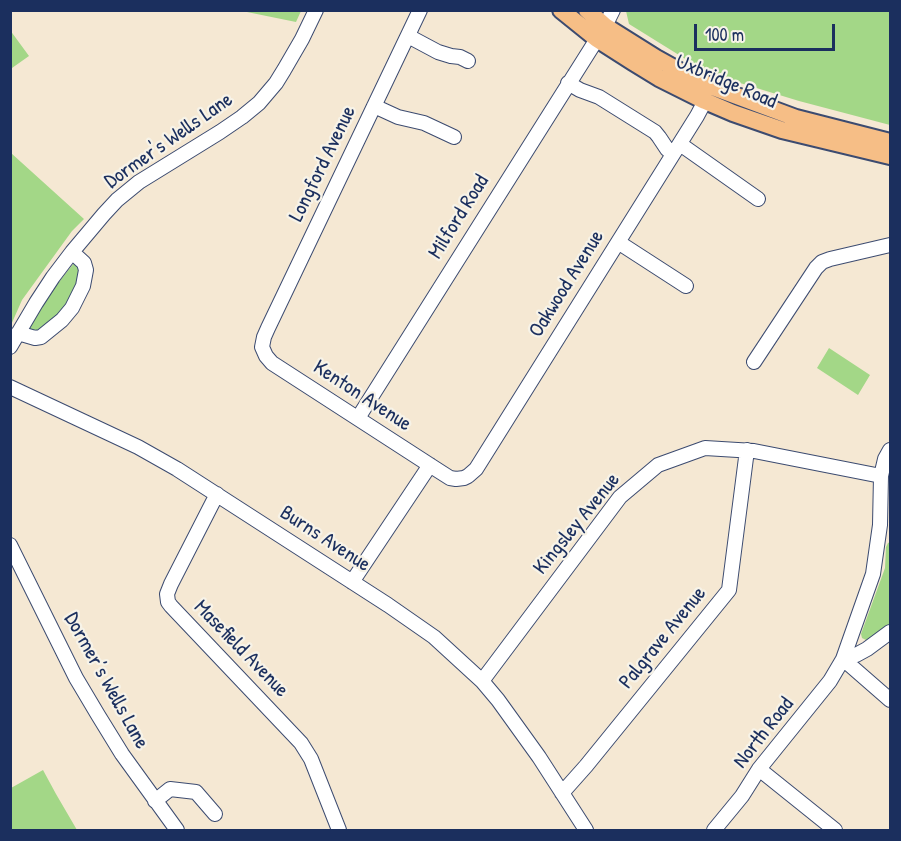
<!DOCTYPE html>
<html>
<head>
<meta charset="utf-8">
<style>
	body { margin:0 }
	#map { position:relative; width:901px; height:841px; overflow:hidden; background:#f5e8d3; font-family:"Patrick Hand",sans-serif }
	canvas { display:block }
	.frame { position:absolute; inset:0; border:12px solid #1b2f5e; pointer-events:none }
	.scale { position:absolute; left:694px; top:24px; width:141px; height:27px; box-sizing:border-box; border:3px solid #1b2f5e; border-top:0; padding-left:8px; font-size:18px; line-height:21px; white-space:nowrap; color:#1b2f5e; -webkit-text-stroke:4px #f7f3e8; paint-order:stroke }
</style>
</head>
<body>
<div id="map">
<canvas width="901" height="841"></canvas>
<div class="frame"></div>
<div class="scale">100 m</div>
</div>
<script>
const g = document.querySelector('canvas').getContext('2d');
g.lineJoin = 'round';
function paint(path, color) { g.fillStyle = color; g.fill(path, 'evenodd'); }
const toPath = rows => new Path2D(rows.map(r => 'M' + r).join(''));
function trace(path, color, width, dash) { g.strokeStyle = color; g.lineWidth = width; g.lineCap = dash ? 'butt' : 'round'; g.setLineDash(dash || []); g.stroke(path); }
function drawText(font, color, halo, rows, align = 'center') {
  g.font = font + ' "Patrick Hand",sans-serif'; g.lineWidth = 4.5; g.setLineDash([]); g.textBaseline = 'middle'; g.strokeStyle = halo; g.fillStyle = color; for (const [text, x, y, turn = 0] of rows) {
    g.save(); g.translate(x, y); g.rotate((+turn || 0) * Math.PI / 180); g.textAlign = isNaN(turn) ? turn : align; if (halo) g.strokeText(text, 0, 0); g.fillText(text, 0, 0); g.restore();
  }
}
paint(toPath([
	[242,11,301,11,296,22],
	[626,11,890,11,890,125,799,101,727,79,687,60,629,24],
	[10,30,29,56,12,68,10,66],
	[11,153,84,219,72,231,22,300,11,325],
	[74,263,80,266,82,272,72,301,43,332,35,332,27,329,47,297],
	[829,348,870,375,858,395,817,368],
	[890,542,890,625,871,639,866,640,862,638,861,634,885,568,886,547,888,543],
	[43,770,56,794,77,830,11,830,11,788]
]), '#a3d787');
const minor = toPath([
	[420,10,268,328,264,337,262,347,266,356,272,363,439,471,450,478,456,479,464,478,468,476,476,469,697,116,705,101],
	[605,26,613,10],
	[408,36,438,52,451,56,460,57,468,61],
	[568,83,580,90,599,97,655,132,659,137,667,149,673,154],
	[374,106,398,117,424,123,454,137],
	[680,144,758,199],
	[618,242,686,286],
	[18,333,35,338,41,337,62,320,72,308,83,286,86,270,84,263,72,252],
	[10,347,36,303,53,277,72,252,104,214,117,200,139,182,220,132,242,117,259,103,276,83,284,70,302,39,316,10],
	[754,362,816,268,822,262,830,259,890,245],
	[10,387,138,447,177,469,388,605,434,637,482,681,498,700,539,757,586,830],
	[358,418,597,39],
	[217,494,171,584,167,594,168,602,171,606,301,743,311,759,339,830],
	[10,545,76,678,98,715,122,754,177,830],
	[352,582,430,465],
	[843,659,890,700],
	[843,659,856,655,867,649,890,632],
	[482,681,620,497,658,465,705,448,754,451,881,476],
	[759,769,835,830],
	[562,793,586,766,729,590,747,450],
	[155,801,170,789,196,792,215,814],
	[714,830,742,796,759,769,830,681,843,659,873,574,880,525,881,476,885,459,890,450]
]);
const major = toPath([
	[561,10,597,39,633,62,659,78,705,101,733,113,782,130,890,156],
	[587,10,605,26,656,58,683,73,710,86,796,118,890,142]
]);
trace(minor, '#3c4b70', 16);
trace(major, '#3c4b70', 20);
trace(minor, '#fff', 14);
trace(major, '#f6be86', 16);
drawText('21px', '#1b2f5e', '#f7f3e8', [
	["Uxbridge Road",726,82,23],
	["Dormer's Wells Lane",169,141,-35],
	["Longford Avenue",323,164,-64],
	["Milford Road",459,217,-58],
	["Oakwood Avenue",567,284,-58],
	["Kenton Avenue",362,396,33],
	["Kingsley Avenue",577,524,-51],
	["Burns Avenue",325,539,33],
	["Palgrave Avenue",663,638,-51],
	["Masefield Avenue",241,649,46],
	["Dormer’s Wells Lane",106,681,61],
	["North Road",764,733,-52]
]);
</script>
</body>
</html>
